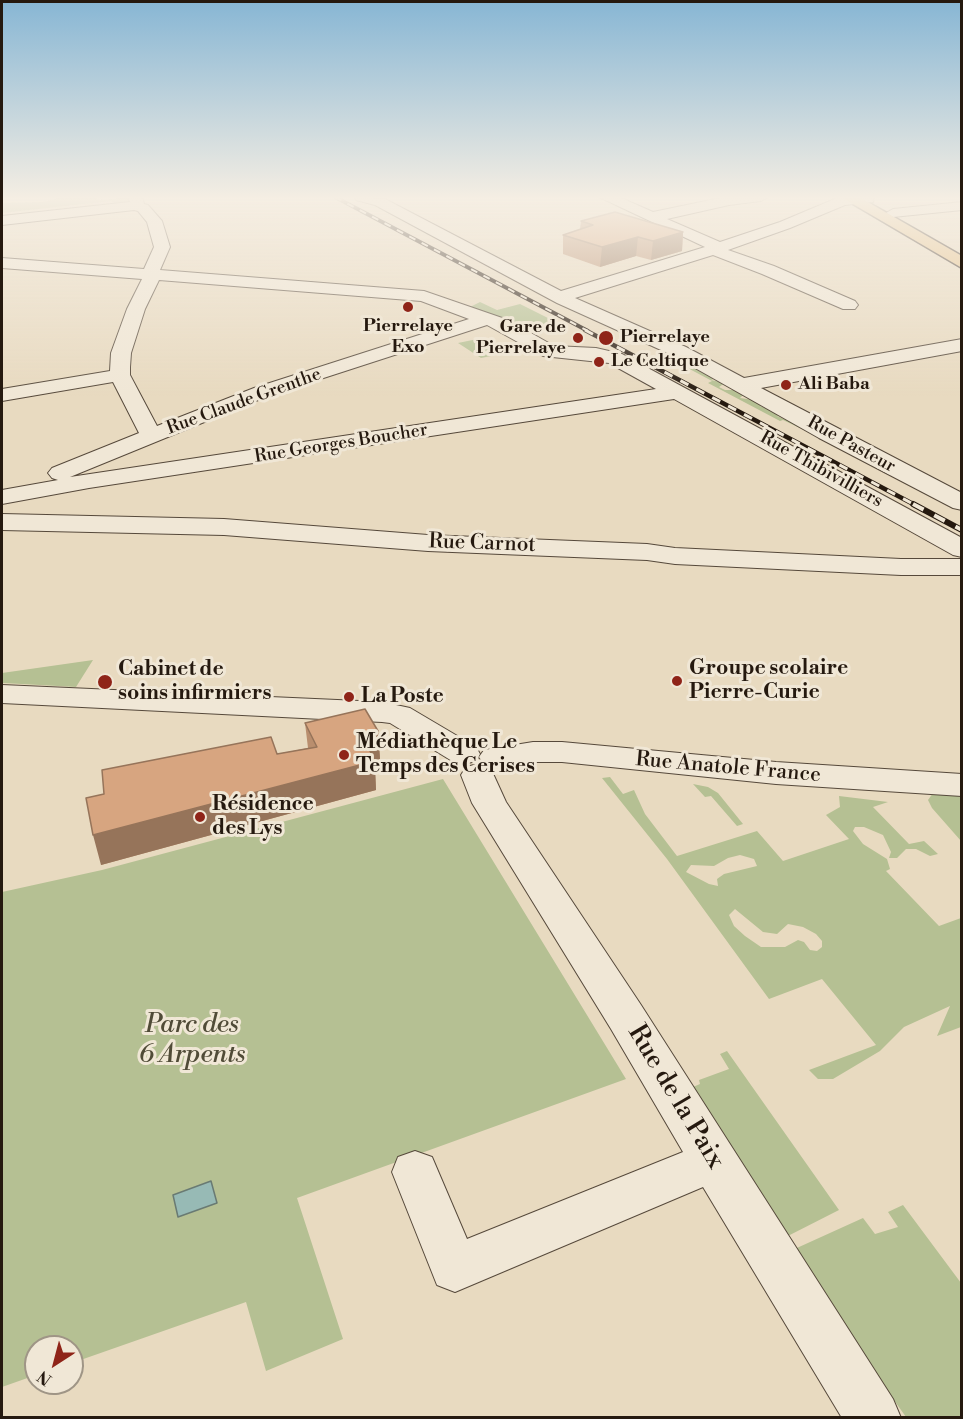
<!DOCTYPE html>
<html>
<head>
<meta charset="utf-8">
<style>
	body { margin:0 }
	#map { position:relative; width:963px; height:1419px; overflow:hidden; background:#e8dac0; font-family:"Libre Bodoni",serif }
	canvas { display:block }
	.frame { position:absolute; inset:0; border:3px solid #25190f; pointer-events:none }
	.north { position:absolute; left:24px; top:1335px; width:60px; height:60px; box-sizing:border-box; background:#f0e7d6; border:2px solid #9f9586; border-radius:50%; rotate:216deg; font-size:16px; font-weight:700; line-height:24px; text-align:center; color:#25190f }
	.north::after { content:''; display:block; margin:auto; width:21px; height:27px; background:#8f2418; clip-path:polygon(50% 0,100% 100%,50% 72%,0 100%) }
</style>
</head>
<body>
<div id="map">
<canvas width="963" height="1419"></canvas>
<div class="frame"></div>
<div class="north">N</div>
</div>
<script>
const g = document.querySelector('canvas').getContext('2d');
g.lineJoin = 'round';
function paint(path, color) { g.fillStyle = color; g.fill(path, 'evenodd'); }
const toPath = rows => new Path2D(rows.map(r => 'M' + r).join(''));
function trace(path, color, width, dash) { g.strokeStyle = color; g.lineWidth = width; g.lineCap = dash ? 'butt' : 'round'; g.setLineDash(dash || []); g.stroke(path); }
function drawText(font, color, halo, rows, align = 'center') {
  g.font = font + ' "Libre Bodoni",serif'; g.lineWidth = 6; g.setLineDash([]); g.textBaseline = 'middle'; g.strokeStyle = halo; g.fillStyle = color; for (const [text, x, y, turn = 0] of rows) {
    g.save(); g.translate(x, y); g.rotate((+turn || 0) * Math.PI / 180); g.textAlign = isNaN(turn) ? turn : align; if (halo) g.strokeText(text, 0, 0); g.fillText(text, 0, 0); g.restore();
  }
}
paint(toPath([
	[58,197,96,197,98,200,127,198,130,201,127,203,115,204,112,201,2,213,2,203,43,202,59,198],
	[480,302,497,310,520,304,558,323,533,329,468,308],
	[482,338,499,348,506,353,481,358,458,343],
	[690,363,716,378,711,380,725,383,719,387,725,390,738,390,744,394,740,398,754,400,761,404,760,406,780,414,777,416,808,429,804,430,783,420,780,421,708,383,712,381,682,365],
	[93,660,76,687,3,683,2,673],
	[610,777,623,794,634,790,645,814,677,856,757,831,783,861,849,839,826,815,840,807,839,796,888,802,873,807,909,844,924,841,938,854,930,856,916,849,906,849,897,858,889,858,891,852,883,835,864,827,855,827,853,831,863,844,887,859,890,869,886,871,939,926,961,918,961,1027,937,1036,950,1006,904,1027,880,1051,833,1079,818,1079,809,1070,876,1045,822,979,769,999,667,859,602,778],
	[740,855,754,859,757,866,724,874,717,879,718,886,709,884,686,872,691,865,714,866,728,858],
	[735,909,763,932,777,934,788,924,803,927,816,934,822,941,822,947,817,951,810,950,804,942,798,940,785,947,761,947,745,936,734,926,729,915],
	[443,779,626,1079,297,1198,343,1339,266,1371,246,1302,72,1363,72,1347,36,1347,36,1375,2,1387,2,892,102,870],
	[693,784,708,787,718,793,743,824,737,826,711,796,705,797],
	[933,793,961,794,961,841,932,808,928,800],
	[727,1051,839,1210,780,1240,686,1090,700,1084,699,1080,729,1069,720,1054],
	[903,1205,961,1283,961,1417,906,1417,788,1252,863,1218,875,1234,898,1227,888,1212]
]), '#b5c093');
const water = toPath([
	[211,1181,217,1203,178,1217,173,1195,211,1181]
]);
paint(water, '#97bab5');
trace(water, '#697a73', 1.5);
const minor = toPath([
	[128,197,142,197,144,204,148,205,162,221,170,247,160,270,424,291,508,320,554,346,596,348,622,354,962,538,962,557,953,555,674,399,89,488,2,504,2,490,58,480,52,478,48,473,52,468,139,433,113,382,2,401,2,389,110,371,111,353,127,309,142,279,2,268,2,258,144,269,154,247,147,222,138,211,134,210,2,225,2,216,130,202,128,197],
	[159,280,421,301,469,319,254,388,157,426,130,375,130,367,131,353,145,309,159,280],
	[487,325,543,356,609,363,656,389,70,477,268,396,487,325],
	[354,197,385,199,561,291,705,247,599,197,619,197,653,212,725,197,768,197,761,201,729,205,667,219,720,242,780,222,837,198,874,197,873,202,845,205,790,228,728,250,774,266,855,301,858,305,855,309,843,309,762,274,713,255,575,298,686,347,744,378,962,339,962,351,761,388,962,493,962,510,953,508,819,438,672,355,557,303,375,205,356,200,354,197],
	[962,202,962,210,893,217,886,213,893,209,962,202],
	[2,514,224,519,428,535,647,544,675,548,901,559,962,559,962,575,901,575,675,564,647,560,428,551,224,535,2,530,2,514],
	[2,685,382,702,410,708,476,747,480,754,476,761,464,764,452,761,390,723,382,722,2,703,2,685],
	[533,742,562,742,776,762,962,774,962,796,776,784,562,762,533,762,496,767,484,764,479,757,484,750,533,742],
	[478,764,490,767,506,802,641,1005,893,1399,901,1418,842,1418,703,1187,455,1292,437,1285,392,1172,398,1157,415,1151,432,1157,467,1239,683,1152,611,1029,472,803,461,775,466,767,478,764]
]);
const major = toPath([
	[841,197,859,197,962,256,962,268,841,197]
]);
trace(minor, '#56493b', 2);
trace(major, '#25190f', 3);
paint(minor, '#f0e7d6');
paint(major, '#e4bd80');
const railFar2 = toPath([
	[335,197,588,331]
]);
const railFar1 = toPath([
	[585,330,915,505]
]);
const rail = toPath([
	[913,504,962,530]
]);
trace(railFar2, '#25190f', 4);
trace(railFar1, '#25190f', 4.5);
trace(rail, '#25190f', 6);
trace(railFar2, '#f0e7d6', 2, [7]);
trace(railFar1, '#f0e7d6', 3, [9]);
trace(rail, '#f0e7d6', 4, [12]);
paint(toPath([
	[581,221,683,232,682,251,651,260,636,256,600,267,563,254,563,235,580,229],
	[305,723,378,731,380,759,374,761,376,790,101,865,104,794,277,754,308,748]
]), '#b98e6e');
paint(toPath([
	[683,232,682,251,651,260,653,241],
	[638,237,636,256,600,267,602,247],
	[378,731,380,759,364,764,362,735],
	[375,761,376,790,101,865,93,835]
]), '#96745a');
const building = toPath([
	[615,212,683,232,653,241,638,237,602,247,563,235,593,225,581,221,615,212],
	[365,709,378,731,362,735,375,761,93,835,86,798,104,794,102,770,271,737,277,754,317,747,305,723,365,709]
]);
paint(building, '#d7a580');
trace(building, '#96745a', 1.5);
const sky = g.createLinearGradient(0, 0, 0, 396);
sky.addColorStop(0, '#87b6d4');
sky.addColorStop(0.5, '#f5eee3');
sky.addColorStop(1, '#f5eee300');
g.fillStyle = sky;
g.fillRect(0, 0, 963, 396);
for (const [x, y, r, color] of [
	[408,307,6,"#8f2418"],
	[578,338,6,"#8f2418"],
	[606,338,8,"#8f2418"],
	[599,362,6,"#8f2418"],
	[786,385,6,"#8f2418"],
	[677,681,6,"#8f2418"],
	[105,682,8,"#8f2418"],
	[349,697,6,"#8f2418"],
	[344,755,6,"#8f2418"],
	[200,817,6,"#8f2418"]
]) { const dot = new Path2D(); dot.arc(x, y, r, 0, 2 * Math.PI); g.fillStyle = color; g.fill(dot); trace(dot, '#f0e7d6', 2); }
drawText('bold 18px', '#25190f', '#f0e7d6', [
	["Pierrelaye",408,327,"center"],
	["Exo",408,348,"center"],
	["Gare de",566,328,"right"],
	["Pierrelaye",566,349,"right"],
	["Pierrelaye",620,338],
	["Le Celtique",611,362],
	["Ali Baba",798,385]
], 'left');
drawText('18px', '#25190f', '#f0e7d6', [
	["Rue Claude Grenthe",244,402,-20],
	["Rue Georges Boucher",341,444,-9],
	["Rue Pasteur",851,445,29],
	["Rue Thibivilliers",821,470,29]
]);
drawText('21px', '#25190f', '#f0e7d6', [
	["Rue Carnot",482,544,2],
	["Rue Anatole France",728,768,5]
]);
drawText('bold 21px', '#25190f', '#f0e7d6', [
	["Groupe scolaire",689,669],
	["Pierre-Curie",689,693],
	["Cabinet de",118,670],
	["soins infirmiers",118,694],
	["La Poste",361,697],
	["Médiathèque Le",356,743],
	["Temps des Cerises",356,767],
	["Résidence",212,805],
	["des Lys",212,829]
], 'left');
drawText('italic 26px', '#504b37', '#f0e7d6', [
	["Parc des",192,1026],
	["6 Arpents",192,1056]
]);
drawText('26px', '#25190f', '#f0e7d6', [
	["Rue de la Paix",675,1097,59]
]);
</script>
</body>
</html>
